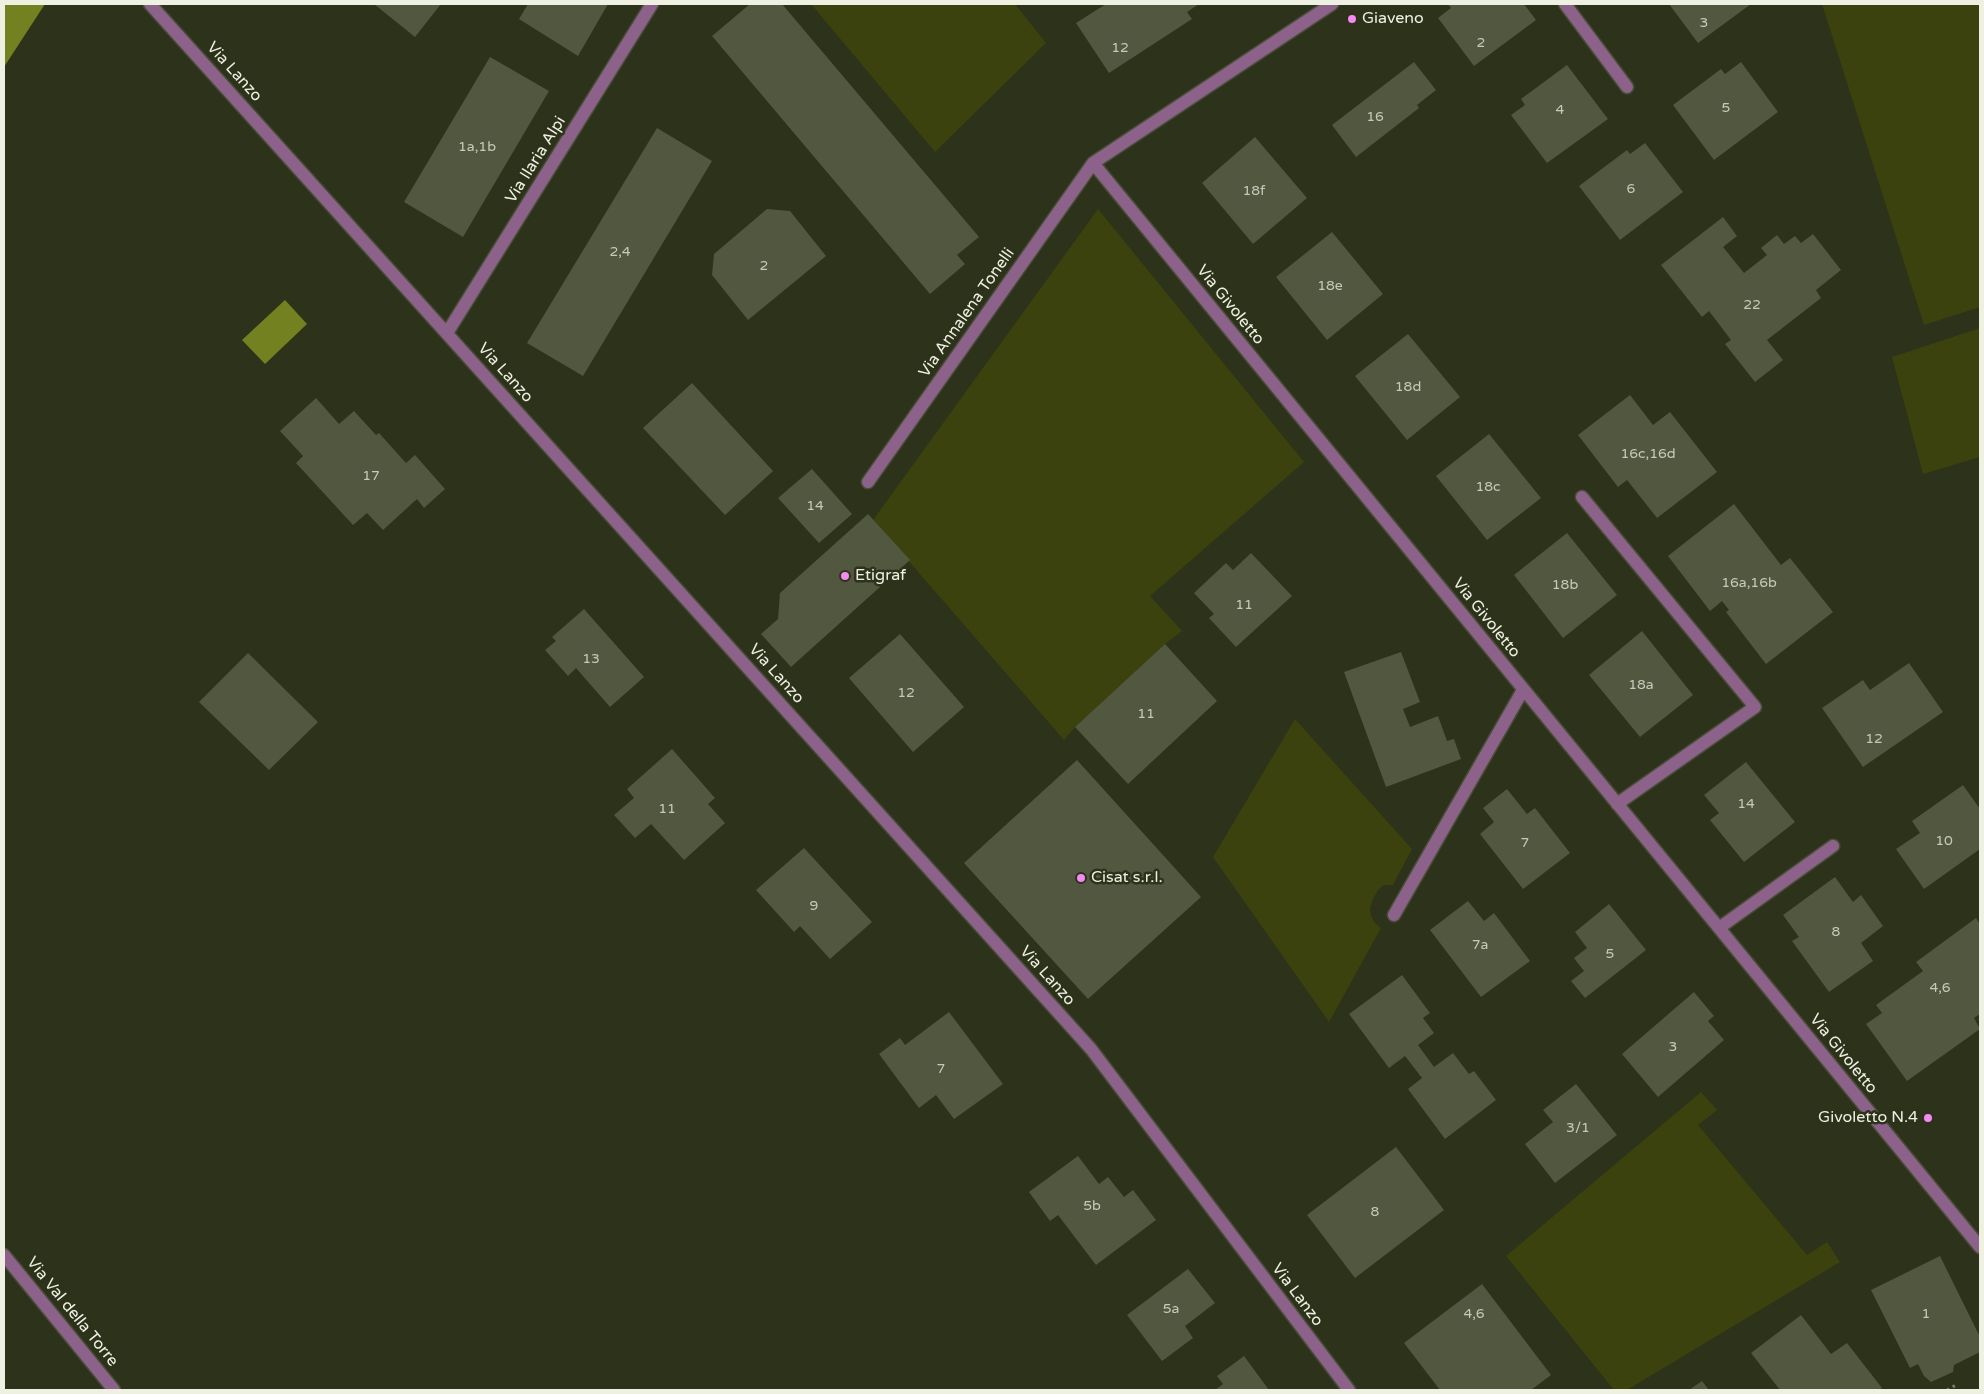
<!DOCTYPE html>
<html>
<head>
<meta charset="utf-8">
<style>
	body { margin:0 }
	#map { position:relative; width:1984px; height:1394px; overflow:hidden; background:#2d321a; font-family:"Varela Round",sans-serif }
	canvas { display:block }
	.frame { position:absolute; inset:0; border:5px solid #eef1e2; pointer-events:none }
</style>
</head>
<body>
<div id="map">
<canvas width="1984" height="1394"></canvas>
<div class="frame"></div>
</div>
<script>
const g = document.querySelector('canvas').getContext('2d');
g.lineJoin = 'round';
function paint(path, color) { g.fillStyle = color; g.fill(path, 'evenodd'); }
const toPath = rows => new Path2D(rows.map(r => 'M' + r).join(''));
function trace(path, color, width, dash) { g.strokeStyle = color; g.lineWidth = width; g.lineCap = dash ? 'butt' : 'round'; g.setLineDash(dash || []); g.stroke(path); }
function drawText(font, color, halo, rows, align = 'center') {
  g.font = font + ' "Varela Round",sans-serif'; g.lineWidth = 5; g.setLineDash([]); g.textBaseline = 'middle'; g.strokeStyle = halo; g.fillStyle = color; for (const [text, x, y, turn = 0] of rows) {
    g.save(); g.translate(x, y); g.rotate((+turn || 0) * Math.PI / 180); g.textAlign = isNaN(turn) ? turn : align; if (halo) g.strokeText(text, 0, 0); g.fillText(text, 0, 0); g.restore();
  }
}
paint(toPath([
	[811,4,1015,4,1046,43,935,152],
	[1822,4,1980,4,1980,307,1924,325],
	[1098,209,1304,462,1150,596,1182,631,1165,644,1075,727,1064,740,873,520],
	[1980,328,1980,457,1923,474,1892,357],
	[1295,719,1412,849,1393,885,1384,885,1378,890,1373,899,1370,908,1371,916,1375,923,1381,928,1329,1022,1213,857],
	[1701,1092,1717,1110,1698,1125,1807,1255,1827,1242,1840,1262,1627,1390,1614,1390,1506,1256]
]), '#3b420e');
paint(toPath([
	[4,4,45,4,4,67],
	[285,300,307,324,265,364,242,340]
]), '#738121');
paint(toPath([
	[374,4,441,4,415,37],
	[528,4,608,4,578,56,519,19],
	[750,4,782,4,979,237,957,255,965,264,930,294,712,36],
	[1106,4,1199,4,1187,12,1192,19,1109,73,1076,23],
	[1448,4,1524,4,1536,20,1474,66,1438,18,1451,8],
	[1669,4,1751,4,1698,43],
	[490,57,549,91,463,237,404,202],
	[1414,62,1436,90,1417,105,1419,108,1356,157,1332,125],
	[1741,62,1778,112,1714,160,1673,105,1721,69,1725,74],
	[1567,65,1608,119,1547,163,1511,115,1525,105,1521,99],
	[657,128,712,161,583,376,527,343],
	[1255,137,1307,198,1253,244,1202,183],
	[1645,143,1683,192,1620,240,1579,186,1627,150,1630,154],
	[767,209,790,211,826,256,748,320,712,275,714,254],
	[1723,217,1737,236,1723,247,1744,273,1767,255,1761,248,1777,235,1784,244,1795,236,1801,243,1813,234,1841,270,1816,290,1821,298,1767,340,1783,360,1755,382,1725,344,1731,340,1709,311,1702,317,1661,265],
	[1332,232,1383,294,1327,340,1276,277],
	[1408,334,1460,397,1407,440,1355,376],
	[692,383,773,471,725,515,643,428],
	[1630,395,1653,425,1670,412,1717,472,1657,518,1627,480,1618,487,1578,435],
	[316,398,339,424,354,411,376,435,379,433,406,463,415,455,445,489,424,508,417,499,383,530,367,513,353,525,296,463,303,456,280,431],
	[1489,434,1541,498,1487,540,1436,476],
	[812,469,852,514,819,543,778,498],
	[1734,504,1781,565,1790,558,1833,612,1766,664,1726,612,1729,610,1722,601,1710,611,1668,556],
	[868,514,910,560,791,667,761,634,778,619,780,593],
	[1567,533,1617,595,1563,638,1514,575],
	[1251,553,1292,596,1236,647,1209,618,1214,614,1194,593,1226,563,1233,570],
	[584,609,644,677,610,707,576,668,568,676,545,650,556,641,552,637],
	[1642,631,1693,695,1640,737,1589,675],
	[900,634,964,707,913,752,849,678],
	[1165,644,1217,701,1128,784,1075,727],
	[1401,652,1420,702,1403,709,1410,727,1438,716,1447,741,1454,739,1461,759,1386,787,1344,672],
	[248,653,318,722,269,770,199,702],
	[1909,663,1943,712,1863,767,1822,708,1863,680,1870,690],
	[672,749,715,798,708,804,725,823,684,860,651,824,635,838,614,815,634,798,627,789],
	[1077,760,1201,897,1088,999,964,863],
	[1746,762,1795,822,1744,862,1710,820,1719,813,1704,795],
	[1963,785,1980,809,1980,849,1924,889,1896,849,1920,833,1912,821],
	[1507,789,1527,814,1535,808,1570,853,1523,889,1480,834,1494,822,1483,808],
	[804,848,872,922,830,959,800,926,794,932,756,890],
	[1835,877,1853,902,1861,895,1883,926,1861,943,1873,961,1829,992,1792,941,1799,937,1783,915],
	[1468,901,1484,921,1494,913,1530,961,1481,997,1430,930],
	[1609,904,1646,950,1585,998,1571,981,1584,971,1574,958,1587,948,1575,932],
	[1976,918,1980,924,1980,1014,1974,1018,1980,1029,1907,1081,1866,1024,1882,1013,1876,1005,1923,971,1916,962],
	[1402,975,1430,1013,1423,1018,1434,1033,1418,1045,1434,1067,1453,1053,1469,1074,1474,1071,1496,1100,1445,1139,1408,1089,1422,1078,1405,1056,1389,1068,1349,1014],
	[1694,992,1714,1016,1708,1021,1724,1040,1658,1097,1622,1054],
	[949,1012,1003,1084,954,1119,936,1095,919,1108,879,1054,900,1038,905,1045],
	[1576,1084,1617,1135,1555,1183,1525,1144,1553,1122,1543,1110],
	[1396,1147,1444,1210,1355,1278,1307,1215],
	[1078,1156,1099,1184,1108,1177,1124,1197,1133,1190,1156,1220,1096,1265,1058,1215,1050,1221,1029,1192],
	[1940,1256,1980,1337,1980,1352,1954,1365,1953,1372,1931,1382,1924,1376,1918,1364,1910,1368,1871,1290],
	[1188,1269,1215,1303,1185,1326,1193,1338,1162,1361,1127,1315],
	[1482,1284,1551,1375,1531,1390,1440,1390,1404,1343],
	[1801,1315,1831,1354,1847,1343,1882,1388,1879,1390,1780,1390,1751,1353],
	[1244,1356,1269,1390,1215,1390,1223,1384,1217,1376],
	[1702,1381,1709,1390,1689,1390]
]), '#52573f');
const minor = toPath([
	[150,4,1091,1049,1349,1390],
	[1565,4,1627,87],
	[1093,163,1980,1247],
	[447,333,652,4],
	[868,482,1093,163,1332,4],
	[1582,497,1755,707,1617,804],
	[1394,915,1523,690],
	[1719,928,1833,846],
	[4,1255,114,1390]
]);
trace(minor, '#484d36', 15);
trace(toPath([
	[1947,1390,1956,1385]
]), '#797d68', 3, [2.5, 4]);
trace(minor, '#8c628b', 12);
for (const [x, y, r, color] of [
	[1352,19,5,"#f28af2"],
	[845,576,5,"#f28af2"],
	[1081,878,5,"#f28af2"],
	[1928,1118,5,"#f28af2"]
]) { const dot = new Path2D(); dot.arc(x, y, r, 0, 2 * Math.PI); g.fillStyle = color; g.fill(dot); trace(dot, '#2d321a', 2); }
drawText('14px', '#c7cab9', null, [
	["3",1704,23],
	["2",1481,43],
	["12",1120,48],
	["5",1726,108],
	["4",1560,110],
	["16",1375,117],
	["1a,1b",477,147],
	["6",1631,189],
	["18f",1254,191],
	["2,4",620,252],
	["2",764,266],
	["18e",1330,286],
	["22",1752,305],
	["18d",1408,387],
	["16c,16d",1648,454],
	["17",371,476],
	["18c",1488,487],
	["14",815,506],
	["16a,16b",1749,583],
	["18b",1565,585],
	["11",1244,605],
	["13",591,659],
	["18a",1641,685],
	["12",906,693],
	["11",1146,714],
	["12",1874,739],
	["14",1746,804],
	["11",667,809],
	["10",1944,841],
	["7",1525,843],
	["9",814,906],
	["8",1836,932],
	["7a",1480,945],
	["5",1610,954],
	["4,6",1940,988],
	["3",1673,1047],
	["7",941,1069],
	["3/1",1578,1128],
	["5b",1092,1206],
	["8",1375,1212],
	["5a",1171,1309],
	["4,6",1474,1314],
	["1",1926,1314]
]);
drawText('16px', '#eef1e2', '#2d321a', [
	["Giaveno",1362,19],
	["Etigraf",855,576],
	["Cisat s.r.l.",1091,878],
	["Givoletto N.4",1918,1118,"right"]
], 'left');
drawText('16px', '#eef1e2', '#2d321a', [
	["Via Lanzo",234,72,48],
	["Via Ilaria Alpi",536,160,-58],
	["Via Givoletto",1230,305,51],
	["Via Annalena Tonelli",967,313,-55],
	["Via Lanzo",505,373,48],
	["Via Givoletto",1486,618,51],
	["Via Lanzo",776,674,48],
	["Via Lanzo",1047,976,48],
	["Via Givoletto",1843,1054,51],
	["Via Lanzo",1297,1295,53],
	["Via Val della Torre",72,1312,51]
]);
</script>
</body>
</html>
